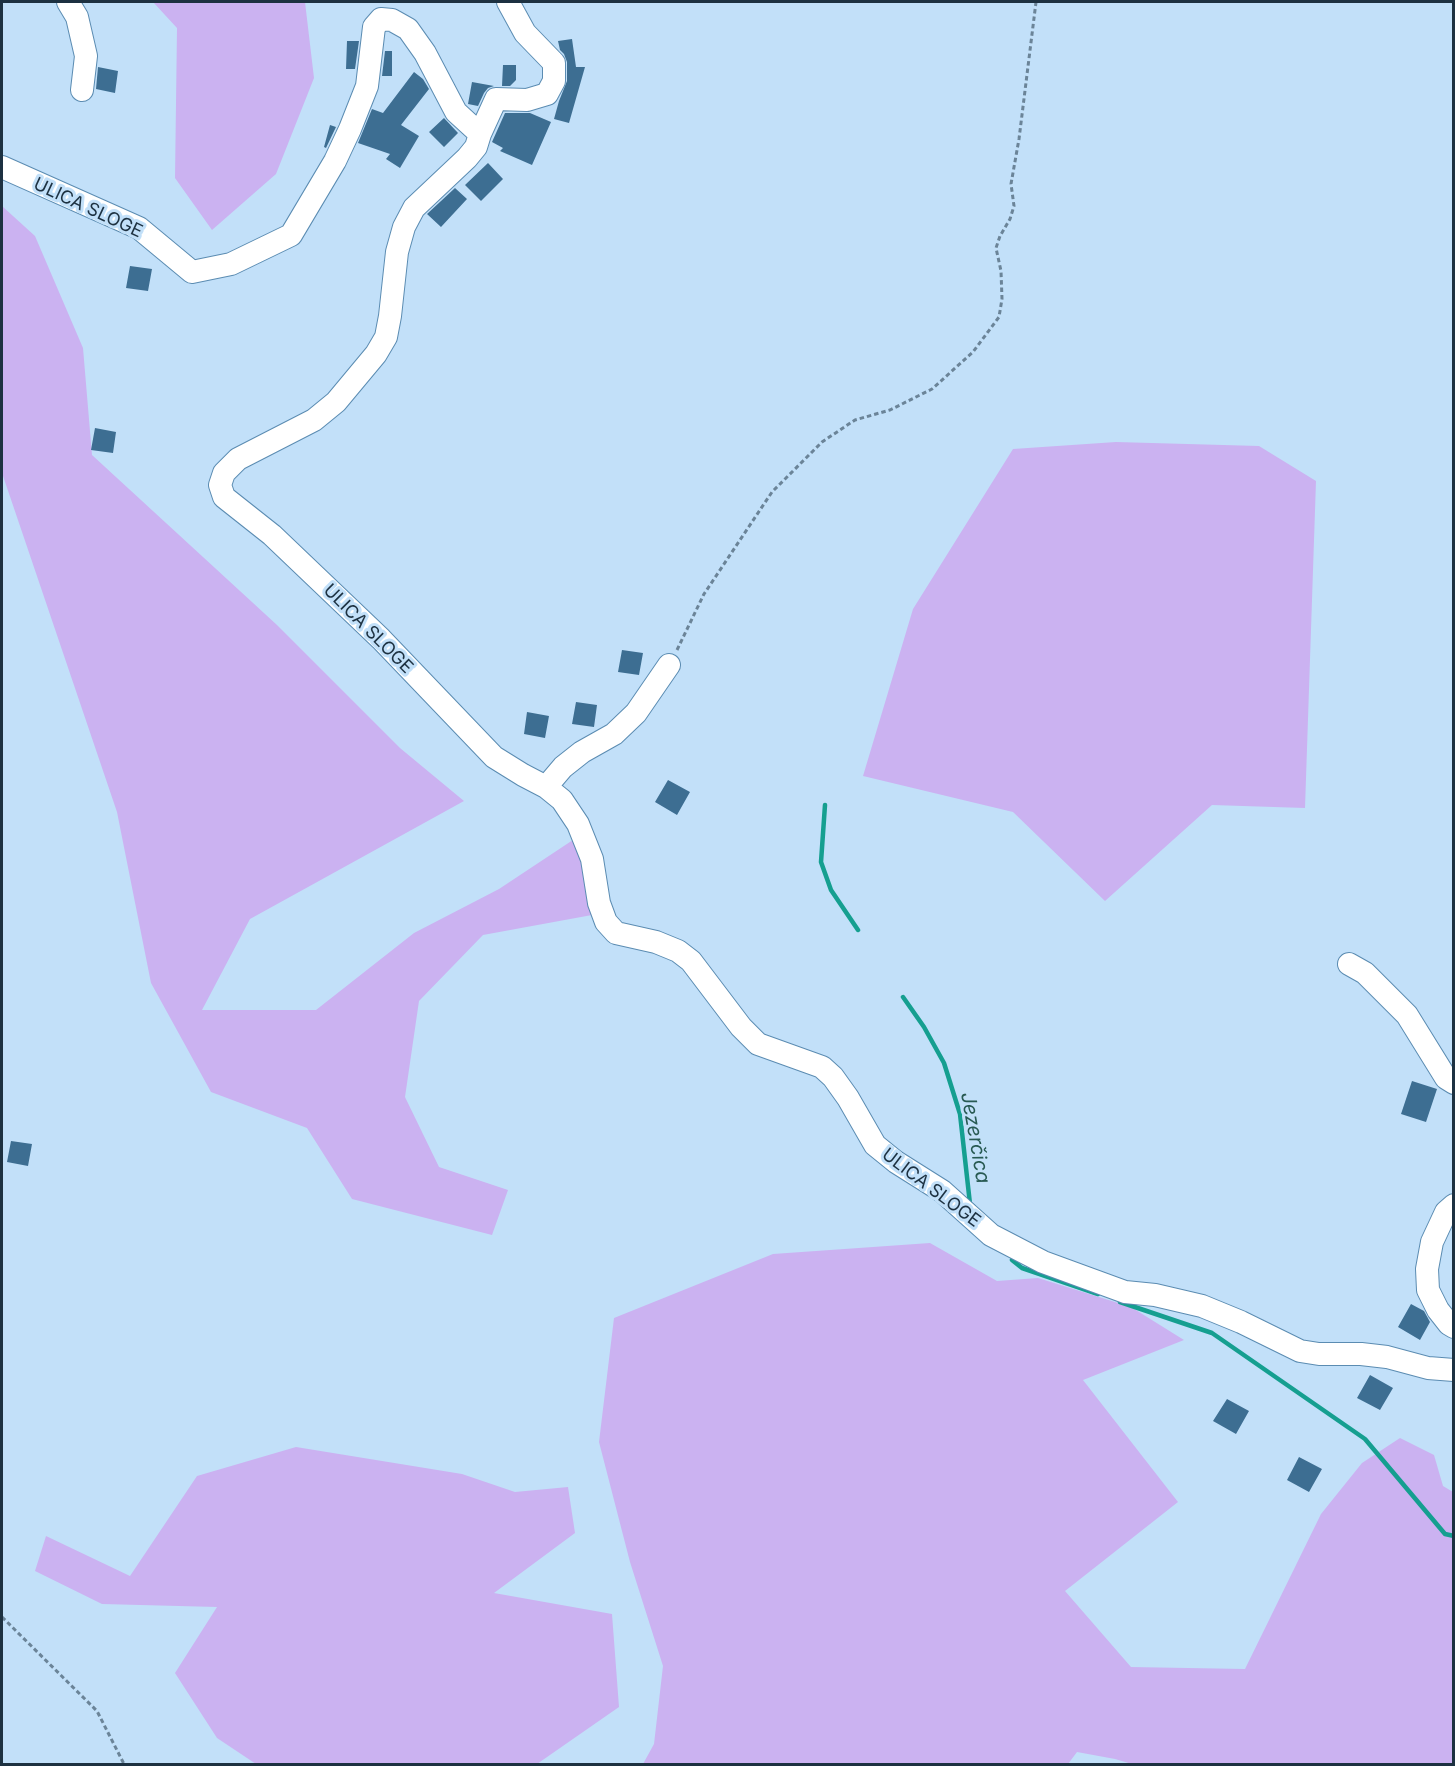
<!DOCTYPE html>
<html>
<head>
<meta charset="utf-8">
<style>
	body { margin:0 }
	#map { position:relative; width:1455px; height:1766px; overflow:hidden; background:#c2e0f9; font-family:Inter,sans-serif }
	canvas { display:block }
	.frame { position:absolute; inset:0; border:3px solid #1d3141; pointer-events:none }
</style>
</head>
<body>
<div id="map">
<canvas width="1455" height="1766"></canvas>
<div class="frame"></div>
</div>
<script>
const g = document.querySelector('canvas').getContext('2d');
g.lineJoin = 'round';
function paint(path, color) { g.fillStyle = color; g.fill(path, 'evenodd'); }
const toPath = rows => new Path2D(rows.map(r => 'M' + r).join(''));
function trace(path, color, width, dash) { g.strokeStyle = color; g.lineWidth = width; g.lineCap = dash ? 'butt' : 'round'; g.setLineDash(dash || []); g.stroke(path); }
function drawText(font, color, halo, rows, align = 'center') {
  g.font = font + ' Inter,sans-serif'; g.lineWidth = 6; g.setLineDash([]); g.textBaseline = 'middle'; g.strokeStyle = halo; g.fillStyle = color; for (const [text, x, y, turn = 0] of rows) {
    g.save(); g.translate(x, y); g.rotate((+turn || 0) * Math.PI / 180); g.textAlign = isNaN(turn) ? turn : align; if (halo) g.strokeText(text, 0, 0); g.fillText(text, 0, 0); g.restore();
  }
}
paint(toPath([
	[153,2,305,2,314,78,276,174,212,230,175,178,177,28],
	[2,206,35,236,83,348,92,455,277,625,400,748,464,801,250,919,202,1010,316,1010,414,933,499,889,588,830,592,915,483,935,419,1001,405,1097,439,1167,508,1190,492,1235,352,1199,307,1128,211,1092,151,983,117,812,2,473],
	[1116,442,1259,446,1316,481,1305,808,1212,805,1105,901,1013,812,863,776,913,609,1013,449],
	[930,1243,997,1281,1038,1278,1131,1307,1184,1340,1083,1380,1178,1502,1065,1591,1131,1667,1245,1669,1321,1514,1362,1463,1400,1438,1434,1455,1443,1486,1453,1492,1453,1764,1132,1764,1115,1759,1077,1752,1068,1764,643,1764,654,1744,663,1666,630,1562,599,1442,614,1318,773,1254],
	[296,1447,462,1474,515,1492,568,1487,575,1533,494,1593,612,1614,619,1707,537,1764,256,1764,217,1738,175,1673,217,1607,102,1604,35,1571,46,1536,130,1576,197,1476]
]), '#cbb2f1');
trace(toPath([
	[825,805,821,862,831,890,858,930],
	[903,997,924,1027,944,1063,960,1114,970,1204,973,1206],
	[1012,1260,1022,1268,1098,1294],
	[1120,1302,1212,1333,1365,1439,1445,1534,1454,1536]
]), '#159f90', 4.5);
paint(toPath([
	[572,39,576,67,585,67,569,123,554,119,559,101,567,81,567,62,564,54,560,50,558,41],
	[347,41,359,41,355,69,346,69],
	[385,51,392,51,392,76,382,76],
	[503,65,516,65,516,80,510,86,502,86],
	[98,67,118,71,115,93,96,89],
	[414,72,423,79,429,89,401,125,419,136,400,168,386,159,390,154,358,143,372,109,383,113],
	[472,82,494,86,488,88,484,93,478,106,468,104],
	[505,113,530,113,551,122,532,165,500,151,503,148,492,142],
	[444,118,458,133,444,147,429,132],
	[330,125,336,127,326,148,324,147],
	[488,163,503,179,481,201,465,185],
	[455,188,467,199,441,227,427,214],
	[130,266,152,269,148,291,126,288],
	[95,428,116,432,113,453,91,450],
	[622,650,643,653,639,675,618,672],
	[576,702,597,705,594,727,572,724],
	[527,712,549,716,545,738,524,734],
	[668,780,690,792,677,815,655,802],
	[1412,1081,1437,1089,1426,1122,1401,1114],
	[11,1141,32,1144,28,1166,7,1162],
	[1411,1304,1424,1311,1430,1322,1420,1340,1398,1327],
	[1370,1375,1393,1388,1380,1410,1357,1398],
	[1227,1399,1249,1411,1236,1434,1213,1421],
	[1299,1457,1322,1469,1309,1492,1287,1480]
]), '#3d6e92');
const minor = toPath([
	[68,2,77,17,86,56,82,90],
	[480,134,496,99,527,100,547,94,554,81,554,63,525,33,508,2],
	[2,167,139,228,192,272,231,264,291,235,335,161,350,129,367,86,374,27,381,19,392,20,408,29,425,53,456,112,480,134,476,147,467,158,414,208,404,227,397,252,390,316,386,337,376,354,336,402,314,420,238,459,224,473,220,485,224,497,272,535,381,639,494,757,523,775,546,787,562,800,578,824,592,859,599,903,606,922,616,933,656,942,678,951,691,961,741,1027,758,1044,822,1067,833,1077,848,1098,875,1145,896,1162,942,1191,991,1235,1043,1262,1125,1292,1155,1295,1202,1306,1241,1322,1300,1351,1319,1354,1361,1354,1387,1357,1428,1368,1454,1370],
	[546,787,563,767,582,752,614,734,636,713,669,665],
	[1349,964,1365,973,1407,1015,1446,1078,1454,1083],
	[1454,1205,1446,1212,1432,1242,1427,1269,1428,1290,1438,1310,1449,1324,1454,1327]
]);
trace(minor, '#5b8cb2', 24);
trace(toPath([
	[677,650,704,594,772,492,822,442,855,420,890,410,932,389,973,352,999,317,1002,299,1001,271,996,248,1000,236,1010,219,1014,206,1011,184,1019,139,1036,2],
	[2,1617,97,1711,124,1764]
]), '#6b8498', 3, [4.5, 3]);
trace(minor, '#fff', 22);
drawText('18px', '#1d3141', '#c2e0f9', [
	["ULICA SLOGE",88,208,25],
	["ULICA SLOGE",368,629,45],
	["ULICA SLOGE",931,1188,37]
]);
drawText('italic 20px', '#285a53', '#c2e0f9', [
	["Jezerčica",975,1138,80]
]);
</script>
</body>
</html>
